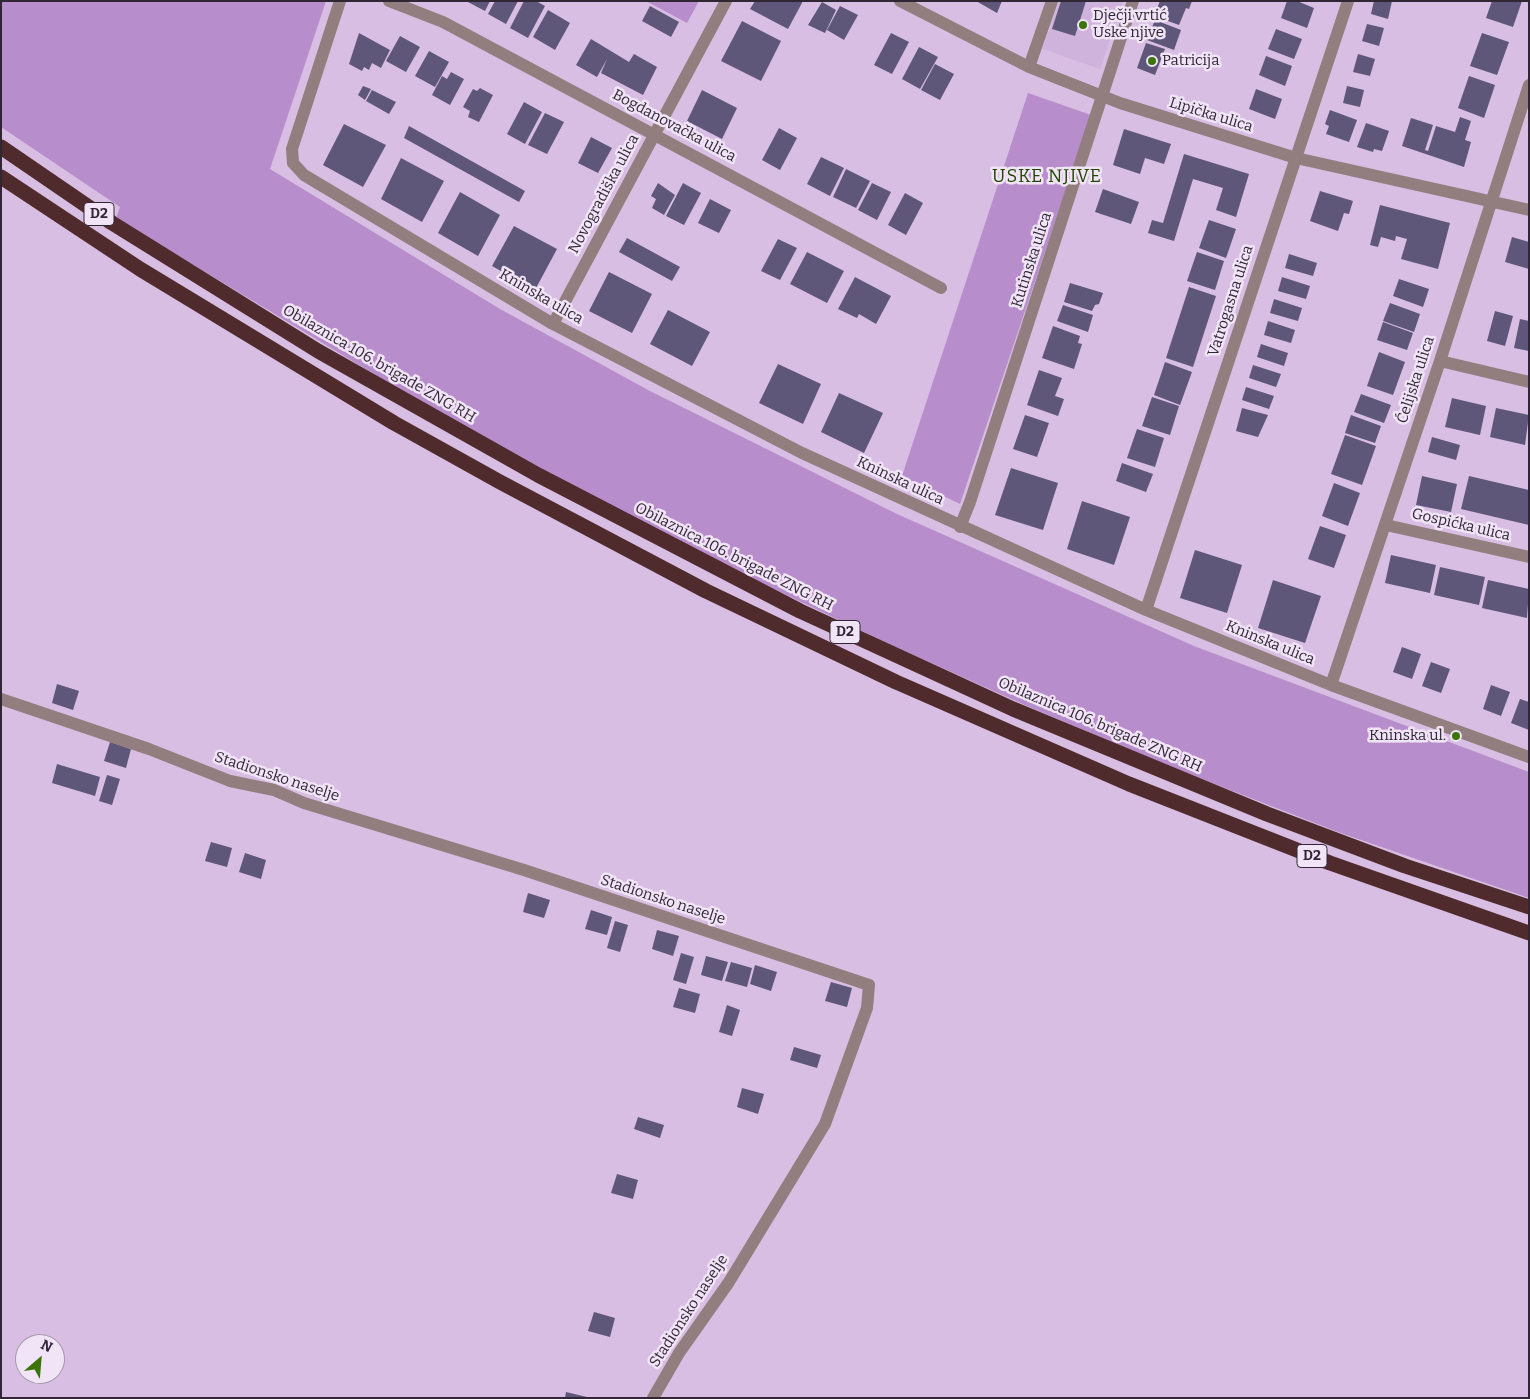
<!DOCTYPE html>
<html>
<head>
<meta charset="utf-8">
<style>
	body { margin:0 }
	#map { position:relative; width:1530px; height:1399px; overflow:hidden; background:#d7bee2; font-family:Bitter,serif }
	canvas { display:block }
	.frame { position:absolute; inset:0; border:2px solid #302634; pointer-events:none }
	.north { position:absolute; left:15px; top:1334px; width:50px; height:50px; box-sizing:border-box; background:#f1e4f7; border:1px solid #a498a9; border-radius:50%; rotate:27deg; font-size:14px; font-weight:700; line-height:20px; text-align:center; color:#302634 }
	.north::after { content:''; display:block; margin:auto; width:18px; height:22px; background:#3b7507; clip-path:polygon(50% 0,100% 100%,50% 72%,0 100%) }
</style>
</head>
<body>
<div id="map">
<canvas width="1530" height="1399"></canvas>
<div class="frame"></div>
<div class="north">N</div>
</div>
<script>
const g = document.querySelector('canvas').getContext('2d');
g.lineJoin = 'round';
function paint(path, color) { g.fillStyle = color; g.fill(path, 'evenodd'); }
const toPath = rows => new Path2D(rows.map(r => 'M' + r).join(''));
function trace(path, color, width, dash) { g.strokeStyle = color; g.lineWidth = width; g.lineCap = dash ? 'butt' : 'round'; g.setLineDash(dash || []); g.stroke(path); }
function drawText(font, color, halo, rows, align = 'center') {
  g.font = font + ' Bitter,serif'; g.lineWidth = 5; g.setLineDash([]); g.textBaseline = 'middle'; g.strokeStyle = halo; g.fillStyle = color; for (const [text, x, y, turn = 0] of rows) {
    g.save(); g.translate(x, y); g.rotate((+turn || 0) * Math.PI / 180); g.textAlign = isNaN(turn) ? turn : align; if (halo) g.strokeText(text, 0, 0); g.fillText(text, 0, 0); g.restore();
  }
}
paint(toPath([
	[1059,1,1123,1,1100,69,1043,49]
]), '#cfb3dd');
paint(toPath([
	[1,1,326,1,270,169,500,309,650,391,897,514,1194,646,1529,772,1529,898,1338,832,1171,767,1027,706,889,644,738,572,626,515,430,408,116,218,120,207,1,127],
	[646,1,699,1,687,23],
	[1028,93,1091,115,960,504,902,476]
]), '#b88dcb');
paint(toPath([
	[466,1,490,1,485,11],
	[495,1,518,1,506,24,488,14],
	[524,1,536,1,545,6,528,38,510,28],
	[755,1,803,1,788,29,750,9],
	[976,1,1002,1,997,13],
	[1061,1,1086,1,1075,36,1052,29],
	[1160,1,1192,1,1189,9,1186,8,1179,25,1154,16],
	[1287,1,1297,1,1314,8,1307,28,1281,18],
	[1374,1,1392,1,1388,19,1371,14],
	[1492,1,1522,1,1513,27,1486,18],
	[822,2,836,10,825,33,808,25],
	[650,6,679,22,671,37,642,21],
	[840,6,858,15,844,40,827,30],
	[548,10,570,23,555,50,533,37],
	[1155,20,1181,30,1174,50,1147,40],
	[742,21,781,41,761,81,721,61],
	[1367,24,1384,28,1379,46,1362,41],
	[1276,29,1302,39,1294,59,1268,49],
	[359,33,390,50,381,68,372,63,369,70,364,67,362,71,349,64],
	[891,33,909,42,892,74,874,65],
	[1482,33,1509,42,1497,75,1470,66],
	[400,36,420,47,406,72,386,61],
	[591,39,629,62,634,54,657,67,643,95,601,73,607,59,597,77,576,65],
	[1146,43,1165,49,1155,75,1137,68],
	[919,47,938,57,920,89,902,79],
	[429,51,449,62,435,87,415,76],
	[1358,54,1375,59,1370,76,1353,72],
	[1266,56,1292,66,1285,86,1259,75],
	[935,64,954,74,940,100,921,90],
	[451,72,464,79,450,105,432,95,442,76,447,79],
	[1469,76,1495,85,1484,118,1458,108],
	[363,86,371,89,365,100,358,95],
	[1347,86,1364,90,1360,107,1343,103],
	[480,88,493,95,479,122,468,117,470,111,463,107,473,89,477,91],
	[1256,89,1282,99,1275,119,1249,109],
	[372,90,396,102,389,114,366,101],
	[702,90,737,108,722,139,687,121],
	[524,102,542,112,525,144,507,134],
	[1330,110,1357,120,1349,142,1326,134,1329,126,1325,124],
	[545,113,564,122,547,154,528,145],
	[1460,117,1471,121,1465,140,1471,142,1464,167,1402,146,1411,118,1433,125,1425,150,1428,151,1436,126,1455,132],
	[1366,123,1389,131,1382,151,1374,149,1373,152,1357,147],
	[344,124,386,145,363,187,323,165],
	[409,126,525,191,519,202,404,138],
	[779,128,797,138,780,170,762,160],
	[1124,129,1171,144,1164,164,1145,158,1140,174,1113,165],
	[591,137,612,148,598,173,578,163],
	[1184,154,1249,174,1236,217,1216,210,1223,188,1193,179,1174,241,1148,233,1152,220,1163,223],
	[821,157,844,168,830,196,807,184],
	[401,158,444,181,422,222,381,199],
	[846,169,870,181,856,208,833,197],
	[658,183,675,195,664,215,652,208,656,199,651,196],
	[683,183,701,193,684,225,666,216],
	[872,183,891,192,877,220,858,210],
	[1103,189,1139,202,1131,224,1095,212],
	[1320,191,1353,201,1349,214,1344,213,1338,231,1310,221],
	[460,192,500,215,478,256,438,233],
	[905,193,923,203,906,235,888,225],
	[710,199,731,210,719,233,698,223],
	[1380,205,1450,223,1438,269,1401,259,1407,239,1396,236,1395,241,1381,237,1378,247,1370,245],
	[1209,220,1236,229,1226,258,1199,248],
	[514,226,557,249,535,290,492,266],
	[1512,237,1529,242,1529,269,1505,262],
	[627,238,680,267,672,281,619,252],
	[778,239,797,248,780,280,761,271],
	[807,252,844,271,827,303,790,284],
	[1197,252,1224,261,1215,290,1187,281],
	[1289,254,1317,263,1313,276,1285,268],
	[609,272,652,294,632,333,589,311],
	[855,277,891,296,876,324,859,314,857,318,838,309],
	[1282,277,1310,286,1306,299,1278,291],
	[1399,279,1429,289,1423,307,1393,296],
	[1070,283,1103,293,1099,304,1095,305,1092,311,1064,302],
	[1189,287,1216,296,1193,367,1166,358],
	[1274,299,1302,308,1298,321,1270,313],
	[1390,303,1420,314,1414,332,1383,321],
	[1063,305,1093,315,1088,332,1057,321],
	[668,310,710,332,692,366,650,344],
	[1495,311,1513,316,1505,346,1487,341],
	[1520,319,1529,321,1529,351,1514,348],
	[1268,321,1295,330,1291,343,1264,335],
	[1383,322,1413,333,1407,350,1377,340],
	[1053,326,1080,336,1078,343,1082,344,1074,369,1042,358],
	[1261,344,1288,353,1284,366,1257,357],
	[1379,352,1405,362,1393,395,1367,386],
	[1165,362,1192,372,1180,405,1154,395],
	[778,364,821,384,803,424,759,403],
	[1253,365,1281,374,1276,387,1249,378],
	[1039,370,1062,378,1055,396,1064,399,1058,416,1027,405],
	[1246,387,1274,396,1269,409,1242,400],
	[839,393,883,413,864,453,821,432],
	[1361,394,1391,405,1384,423,1354,412],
	[1152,397,1179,406,1170,435,1142,426],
	[1452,398,1486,406,1480,435,1445,427],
	[1242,408,1268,415,1258,437,1236,431],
	[1496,408,1529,415,1525,445,1490,437],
	[1025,415,1049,423,1037,457,1013,449],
	[1351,415,1381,426,1375,443,1345,433],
	[1137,429,1164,438,1155,467,1127,458],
	[1345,435,1376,446,1362,485,1331,474],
	[1432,437,1460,445,1456,460,1428,452],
	[1122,463,1153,474,1146,492,1116,481],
	[1011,468,1058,483,1043,530,995,515],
	[1422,476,1457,484,1451,512,1416,505],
	[1469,476,1529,490,1529,525,1461,509],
	[1334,483,1360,493,1348,526,1322,516],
	[1082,501,1130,517,1114,565,1067,549],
	[1320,526,1346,535,1334,568,1308,559],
	[1195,550,1242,565,1227,613,1180,598],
	[1391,555,1436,565,1430,593,1385,583],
	[1440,567,1485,577,1479,605,1434,595],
	[1273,580,1321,596,1305,643,1258,628],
	[1488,580,1529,589,1527,618,1482,608],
	[1402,647,1421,654,1412,679,1393,672],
	[1431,662,1450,669,1441,693,1422,686],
	[57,684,79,691,73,710,52,703],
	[1491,685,1510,692,1501,716,1483,709],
	[1520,699,1529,702,1529,730,1511,723],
	[110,742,131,749,126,768,104,761],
	[57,764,100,777,95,796,52,783],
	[107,775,120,779,112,805,99,801],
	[211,842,232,848,227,867,205,861],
	[245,853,266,860,261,879,239,872],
	[528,893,550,900,544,918,523,912],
	[591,910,612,917,607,935,585,929],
	[615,921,628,925,620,952,607,948],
	[657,930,679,936,673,956,652,949],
	[681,953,694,957,686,984,673,980],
	[706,956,728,962,722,981,701,975],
	[731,962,752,968,747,987,725,981],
	[755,965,777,972,771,991,750,984],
	[831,982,852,988,847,1007,825,1001],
	[679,988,700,994,695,1013,673,1007],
	[727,1005,740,1010,732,1036,719,1032],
	[794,1047,821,1055,817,1068,790,1060],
	[742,1088,764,1094,758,1114,737,1107],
	[638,1117,664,1125,660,1138,634,1129],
	[617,1174,638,1180,633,1199,611,1193],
	[594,1312,615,1318,610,1337,588,1331],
	[566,1392,587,1397,587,1398,565,1398]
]), '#5f5779');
trace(toPath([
	[340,1,292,149,293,163,304,175,553,324,802,453,1146,610,1331,685,1529,757],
	[389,1,443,22,941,288],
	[900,1,1029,67,1120,103,1296,158,1529,210],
	[1029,67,1052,1],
	[553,324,726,1],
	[1440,361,1529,382],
	[1386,525,1529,557],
	[960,527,970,502,1133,1],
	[1146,610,1348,1],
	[1331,685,1440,361,1529,85],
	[1,699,149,749,230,781,274,790,304,803,524,870,869,985,867,1008,825,1124,729,1282,679,1353,653,1398]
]), '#927e7e', 12);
trace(toPath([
	[1,147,112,223,318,351,538,475,800,611,1013,709,1267,814,1405,866,1529,907],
	[1,177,140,269,394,423,500,482,706,591,896,682,1129,784,1330,863,1529,933]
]), '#502b2e', 15);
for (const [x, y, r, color] of [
	[1083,25,5,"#3b7507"],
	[1152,61,5,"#3b7507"],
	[1456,736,5,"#3b7507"]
]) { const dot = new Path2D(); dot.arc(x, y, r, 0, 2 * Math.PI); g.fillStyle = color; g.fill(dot); trace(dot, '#f1e4f7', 2); }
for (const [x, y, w] of [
	[99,214,30],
	[845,632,30],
	[1312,856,30]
]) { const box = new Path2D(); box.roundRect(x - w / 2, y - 11.5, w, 23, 4); g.fillStyle = '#f1e4f7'; g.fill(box); trace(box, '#302634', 1); }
drawText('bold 14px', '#302634', null, [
	["D2",99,214],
	["D2",845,632],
	["D2",1312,856]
]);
drawText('15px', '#302634', '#f1e4f7', [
	["Dječji vrtić",1093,16],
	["Uske njive",1093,33],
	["Patricija",1162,61],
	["Kninska ul.",1446,736,"right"]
], 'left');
drawText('15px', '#302634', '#f1e4f7', [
	["Lipička ulica",1211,115,17],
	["Bogdanovačka ulica",674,126,28],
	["Novogradiška ulica",604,194,-62],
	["Kutinska ulica",1032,260,-72],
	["Kninska ulica",541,297,30],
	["Vatrogasna ulica",1231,301,-72],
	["Obilaznica 106. brigade ZNG RH",379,364,30],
	["Ćelijska ulica",1416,380,-72],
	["Kninska ulica",900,481,25],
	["Gospićka ulica",1461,525,13],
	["Obilaznica 106. brigade ZNG RH",734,557,27],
	["Kninska ulica",1270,643,22],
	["Obilaznica 106. brigade ZNG RH",1100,725,23],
	["Stadionsko naselje",277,777,18],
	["Stadionsko naselje",663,900,18],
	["Stadionsko naselje",689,1311,-57]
]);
g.letterSpacing = '1px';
drawText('18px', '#214502', '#f1e4f7', [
	["USKE NJIVE",1047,177]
]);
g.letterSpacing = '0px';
</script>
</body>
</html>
